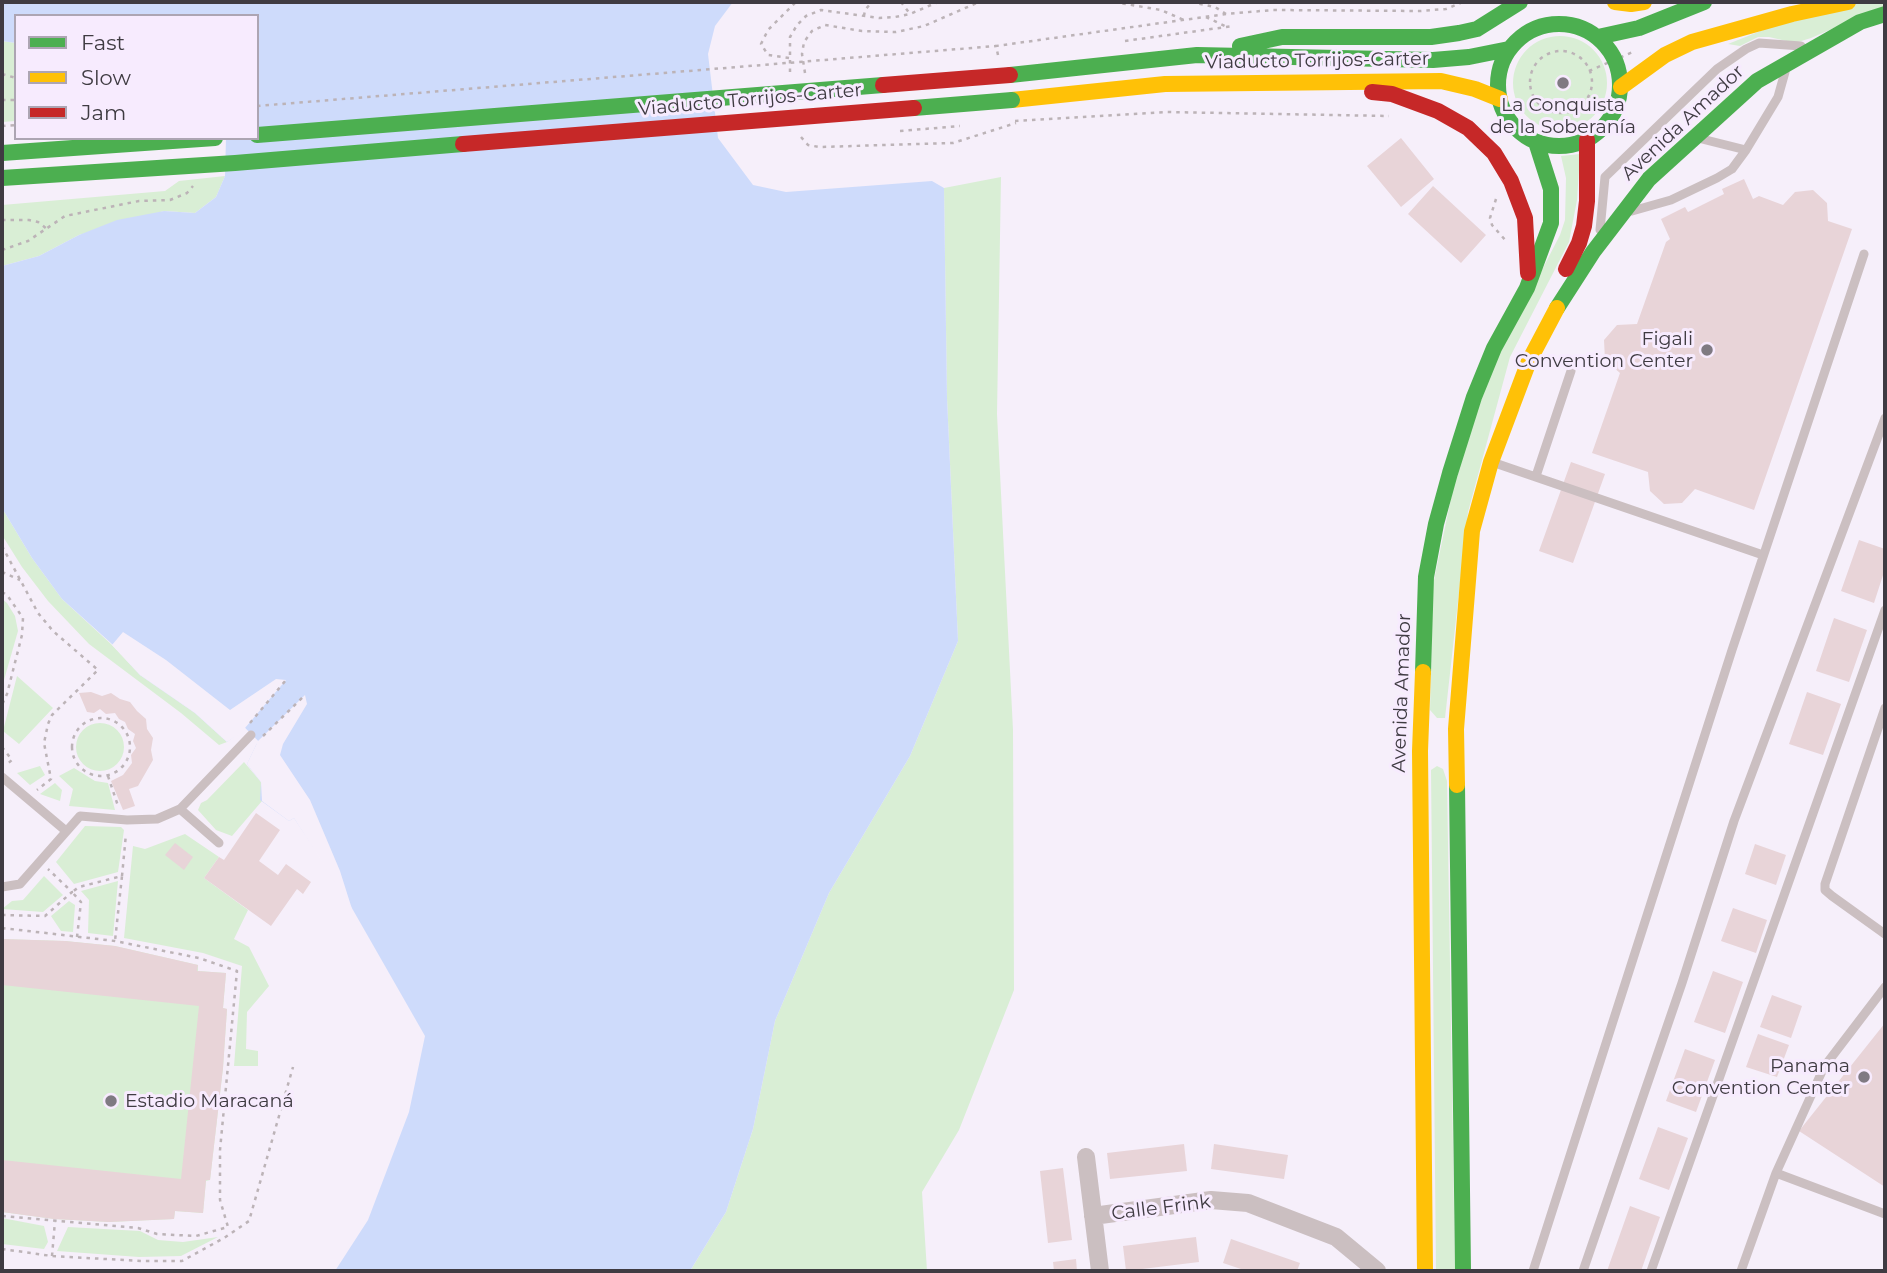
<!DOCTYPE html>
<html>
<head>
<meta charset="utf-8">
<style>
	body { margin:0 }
	#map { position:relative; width:1887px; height:1273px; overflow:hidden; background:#f6effa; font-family:Montserrat,sans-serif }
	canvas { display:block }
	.frame { position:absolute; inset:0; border:4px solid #3f3b42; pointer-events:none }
	.legend { position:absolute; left:14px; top:14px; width:245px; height:126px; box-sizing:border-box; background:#f7ebfe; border:2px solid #ada5b3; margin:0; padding:9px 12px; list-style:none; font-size:21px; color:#3f3b42 }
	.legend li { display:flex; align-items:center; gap:14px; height:35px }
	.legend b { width:35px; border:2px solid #ada5b3 }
</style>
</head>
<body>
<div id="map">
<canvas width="1887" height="1273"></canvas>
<div class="frame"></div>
<ul class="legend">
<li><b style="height:9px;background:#4caf50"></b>Fast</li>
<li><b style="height:9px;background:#ffc107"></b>Slow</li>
<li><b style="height:9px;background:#c62828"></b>Jam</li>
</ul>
</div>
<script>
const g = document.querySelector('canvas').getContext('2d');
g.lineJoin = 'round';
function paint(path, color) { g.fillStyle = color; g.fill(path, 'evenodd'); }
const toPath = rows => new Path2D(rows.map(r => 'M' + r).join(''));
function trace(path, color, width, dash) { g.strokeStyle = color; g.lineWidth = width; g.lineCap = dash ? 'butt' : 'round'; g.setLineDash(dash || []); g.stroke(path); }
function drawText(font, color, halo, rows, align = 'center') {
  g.font = font + ' Montserrat,sans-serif'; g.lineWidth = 6; g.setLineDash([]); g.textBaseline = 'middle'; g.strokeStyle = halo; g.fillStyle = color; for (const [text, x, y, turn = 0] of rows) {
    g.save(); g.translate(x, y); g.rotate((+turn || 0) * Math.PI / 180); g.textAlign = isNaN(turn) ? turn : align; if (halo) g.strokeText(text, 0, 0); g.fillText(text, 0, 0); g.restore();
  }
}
paint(toPath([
	[1833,2,1885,2,1885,6,1811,38,1795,43,1769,37,1758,37,1740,46,1728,44],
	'1513 83a47 47 0 1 1 94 0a47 47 0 1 1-94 0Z',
	[2,41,16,43,16,121,2,122],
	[1580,154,1577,200,1569,242,1510,357,1468,512,1445,718,1437,718,1430,710,1433,585,1459,460,1497,357,1560,235,1565,220,1566,178,1561,156],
	[225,176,216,197,195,213,164,211,79,235,39,256,2,266,2,205,165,191,179,181],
	[1001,177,997,414,1013,730,1014,990,959,1130,922,1192,927,1271,690,1271,726,1212,753,1129,775,1021,829,893,910,756,958,641,947,398,944,188],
	[2,508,32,558,62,599,112,645,140,675,195,713,227,742,219,745,181,713,89,644,48,601,22,567,2,535],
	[2,599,7,603,15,616,18,631,2,687],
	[17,676,53,708,19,744,3,731],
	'76 747a24 24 0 1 1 48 0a24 24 0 1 1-48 0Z',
	[244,762,261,782,262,801,232,836,216,830,198,810,201,803,207,800],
	[40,766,45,775,30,785,17,773],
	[1437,766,1443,769,1447,781,1455,1271,1436,1271,1431,770],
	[74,768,95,781,108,783,115,810,69,806,73,789,59,776],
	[55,783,62,790,60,801,40,794],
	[85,826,121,827,124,830,118,872,74,884,56,862],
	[185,834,219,857,204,878,248,910,234,939,249,947,269,986,247,1012,246,1049,258,1051,258,1066,234,1066,242,966,203,953,124,938,133,846,145,849],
	[44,876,63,895,43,912,2,909,12,901,23,900],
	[118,881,113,936,88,933,89,900,81,891],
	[69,901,75,905,73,932,61,931,51,916],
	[2,939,65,941,115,946,198,965,198,971,226,973,223,1008,227,1009,223,1068,210,1180,206,1181,203,1213,175,1211,174,1219,109,1222,54,1219,2,1212],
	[2,1218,44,1226,48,1242,44,1249,2,1244],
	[68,1227,140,1231,158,1240,183,1242,218,1237,181,1256,139,1257,57,1251]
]), '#d9eed5');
paint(toPath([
	[2,2,733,2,715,26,708,54,718,138,753,185,786,192,932,181,944,188,947,398,958,641,910,756,829,893,775,1021,753,1129,726,1212,690,1271,335,1271,368,1220,409,1112,425,1036,341,889,294,818,289,821,260,800,261,782,247,764,258,741,245,728,227,742,195,713,140,675,112,644,62,599,32,558,2,508,2,266,39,256,79,235,117,220,164,211,195,213,216,197,225,176,226,138,257,138,257,16,16,16,16,43,2,41]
]), '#cedbfb');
paint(toPath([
	[123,632,166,660,230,710,276,679,286,680,245,728,258,741,305,695,307,704,283,744,280,755,310,800,340,871,352,909,294,818,289,821,262,801,261,782,247,764,257,743,251,748,254,742,245,733,228,746,240,733,227,742,195,713,140,675,112,645]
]), '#f6effa');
paint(toPath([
	[1401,138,1434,179,1401,207,1367,166],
	[1744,179,1753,199,1759,196,1783,205,1795,192,1813,190,1827,203,1828,221,1852,229,1754,510,1695,489,1682,503,1664,504,1650,491,1648,472,1592,453,1620,373,1605,360,1604,340,1617,325,1637,324,1666,242,1670,239,1661,219,1685,207,1688,212,1724,194,1722,189],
	[1433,186,1486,235,1461,263,1408,214],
	[1571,462,1605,474,1573,563,1539,551],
	[1859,540,1885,549,1885,569,1874,603,1841,591],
	[1834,618,1867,630,1849,682,1816,671],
	[91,692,102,696,111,693,120,699,130,702,137,711,146,719,147,729,153,738,151,750,153,760,138,786,129,789,135,806,123,810,111,781,123,775,132,763,131,755,136,748,133,741,135,734,128,729,125,722,119,719,115,713,106,714,100,709,94,713,87,712,79,693],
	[1807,692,1841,704,1823,755,1789,744],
	[256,813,280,830,259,861,278,875,286,864,311,882,303,894,297,889,271,926,204,878,219,857,224,860],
	[175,843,193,857,184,870,165,855],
	[1755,844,1786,855,1776,885,1745,874],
	[1733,908,1767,920,1756,953,1721,941],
	[2,939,65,941,115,946,198,965,197,971,226,973,223,1008,227,1009,223,1068,210,1180,206,1180,203,1213,175,1211,174,1219,109,1222,54,1219,2,1212,2,1160,181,1179,199,1006,2,985],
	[1713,971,1743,982,1725,1033,1694,1022],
	[1772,995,1802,1006,1791,1038,1760,1027],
	[1885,1023,1885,1187,1799,1131],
	[1758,1034,1789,1045,1777,1077,1746,1067],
	[1685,1049,1715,1060,1696,1112,1666,1101],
	[1658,1127,1688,1138,1669,1190,1639,1179],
	[1184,1144,1187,1171,1110,1179,1107,1153],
	[1214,1144,1288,1155,1284,1179,1211,1169],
	[1063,1168,1072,1240,1048,1243,1040,1171],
	[1630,1206,1660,1217,1641,1271,1607,1271],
	[1196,1237,1199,1262,1126,1271,1123,1246],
	[1231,1239,1300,1263,1297,1271,1247,1271,1223,1263],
	[1076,1259,1077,1271,1054,1271,1053,1262]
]), '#e8d4d8');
trace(toPath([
	[901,2,910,14],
	[1114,2,1161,10,1186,21],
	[1191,2,1215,7,1226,14],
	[864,16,865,10,872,2],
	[1206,17,1225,26],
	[1125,41,1233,26],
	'1530 82a31 31 0 1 1 62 0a31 31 0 1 1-62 0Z',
	[998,55,996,46,1226,14,1273,10,1420,11,1446,9,1463,2],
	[789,58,768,55,761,44,768,30,796,2],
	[1589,71,1635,51],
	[790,72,790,37,797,25,806,16,821,10,879,18,895,17,910,14,938,2],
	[805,73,802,54,804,42,812,31,825,25,862,31,896,32,924,26,979,2],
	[2,74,16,78],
	[2,100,16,100],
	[1015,121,1166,112,1389,116],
	[2,126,16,125],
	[900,131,960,126],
	[801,137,808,145,819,147,953,143,1016,123],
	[1496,199,1490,218,1492,225,1507,242],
	[2,220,29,220,38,222,47,229],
	[2,250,28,241,65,216,139,201,170,200,187,193,193,186],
	[2,546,38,613,53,631,98,670,52,715,48,724,44,743,51,779,37,790],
	[2,572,20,580],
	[2,592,7,595,23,618,22,635,7,694,2,705],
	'72 747a29 29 0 1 1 58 0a29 29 0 1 1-58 0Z',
	[250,723,286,680],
	[263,736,305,695],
	[2,747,12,760,6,765],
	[108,776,118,806],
	[122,876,126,834],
	[2,915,45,916,72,892,48,869],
	[2,928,115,941,199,958,237,971,220,1150,220,1200,228,1227,196,1236,157,1234,138,1228,2,1216],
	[77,937,81,902,72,892,79,887,122,876,115,941],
	[2,1249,52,1256,141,1261,182,1261,224,1238,249,1221,293,1067],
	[52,1256,55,1221]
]), '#bcb3b7', 2.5, [3.5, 5]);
trace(toPath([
	[1698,138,1746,150],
	[1632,211,1671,200,1717,178,1732,169,1746,150,1778,97,1785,72],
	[1600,230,1605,177,1717,69,1746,49,1759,43,1801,46],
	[1492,462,1763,555],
	[1536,476,1571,371],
	[1885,708,1825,884,1825,890,1832,896,1885,934],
	[2,777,66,831],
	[180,809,251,735],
	[2,887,20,884,80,816,127,820,157,819,180,809,219,843],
	[1776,1173,1885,1214],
	[1533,1271,1732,650,1864,254],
	[1583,1271,1682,983,1734,821,1885,418],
	[1651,1271,1885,610],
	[1741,1271,1776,1173,1824,1067,1885,987]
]), '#cbbfc1', 9);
trace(toPath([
	[1086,1157,1100,1271],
	[1093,1216,1211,1200,1248,1203,1336,1237,1377,1271]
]), '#cbbfc1', 18);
trace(toPath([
	'1498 85a61 61 0 1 1 122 0a61 61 0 1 1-122 0Z',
	[1598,37,1639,28,1704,2],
	[1240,46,1282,37,1431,37,1459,33,1477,29,1520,2],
	[1010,75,1197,55,1433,60,1469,57,1509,49],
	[1557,308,1593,252,1649,179,1757,81,1860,22,1885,14],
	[1423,672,1426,577,1436,524,1450,473,1474,397,1494,348,1527,288,1551,223,1551,189,1536,142],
	[1457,785,1463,1271]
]), '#4caf50', 16);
trace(toPath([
	[1615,2,1631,4,1644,2],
	[1621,87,1665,55,1692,42,1792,14,1848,2],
	[1012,100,1165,84,1441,81,1475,89,1500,99],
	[1423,672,1420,751,1425,1271],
	[1457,785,1456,729,1472,531,1491,462,1529,361,1557,308]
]), '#ffc107', 16);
trace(toPath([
	[1372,92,1392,94,1438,111,1468,128,1494,153,1511,181,1525,218,1528,273],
	[1566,269,1579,243,1584,226,1587,201,1587,140]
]), '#c62828', 16);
trace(toPath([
	[257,106,996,46]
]), '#bcb3b7', 2.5, [3.5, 5]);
trace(toPath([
	[914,108,1012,100],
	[257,135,883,85],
	[2,153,215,138],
	[2,178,235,163,463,144]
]), '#4caf50', 16);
trace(toPath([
	[883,85,1010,75],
	[463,144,914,108]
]), '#c62828', 16);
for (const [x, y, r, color] of [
	[1563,83,7,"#7f7a82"],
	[1707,350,7,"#7f7a82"],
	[1864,1077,7,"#7f7a82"],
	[111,1101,7,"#7f7a82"]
]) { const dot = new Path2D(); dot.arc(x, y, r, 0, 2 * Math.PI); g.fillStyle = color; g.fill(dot); trace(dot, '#f7ebfe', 2.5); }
drawText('19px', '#3f3b42', '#f7ebfe', [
	["Viaducto Torrijos-Carter",1317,61,-1],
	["Viaducto Torrijos-Carter",750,100,-5],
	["Avenida Amador",1683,123,-43],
	["Avenida Amador",1402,693,-88],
	["Calle Frink",1161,1208,-7]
]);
drawText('19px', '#3f3b42', '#f7ebfe', [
	["La Conquista",1563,105,"center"],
	["de la Soberanía",1563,127,"center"],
	["Figali",1693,339],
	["Convention Center",1693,361],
	["Panama",1850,1066],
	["Convention Center",1850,1088],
	["Estadio Maracaná",125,1101,"left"]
], 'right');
</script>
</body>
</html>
